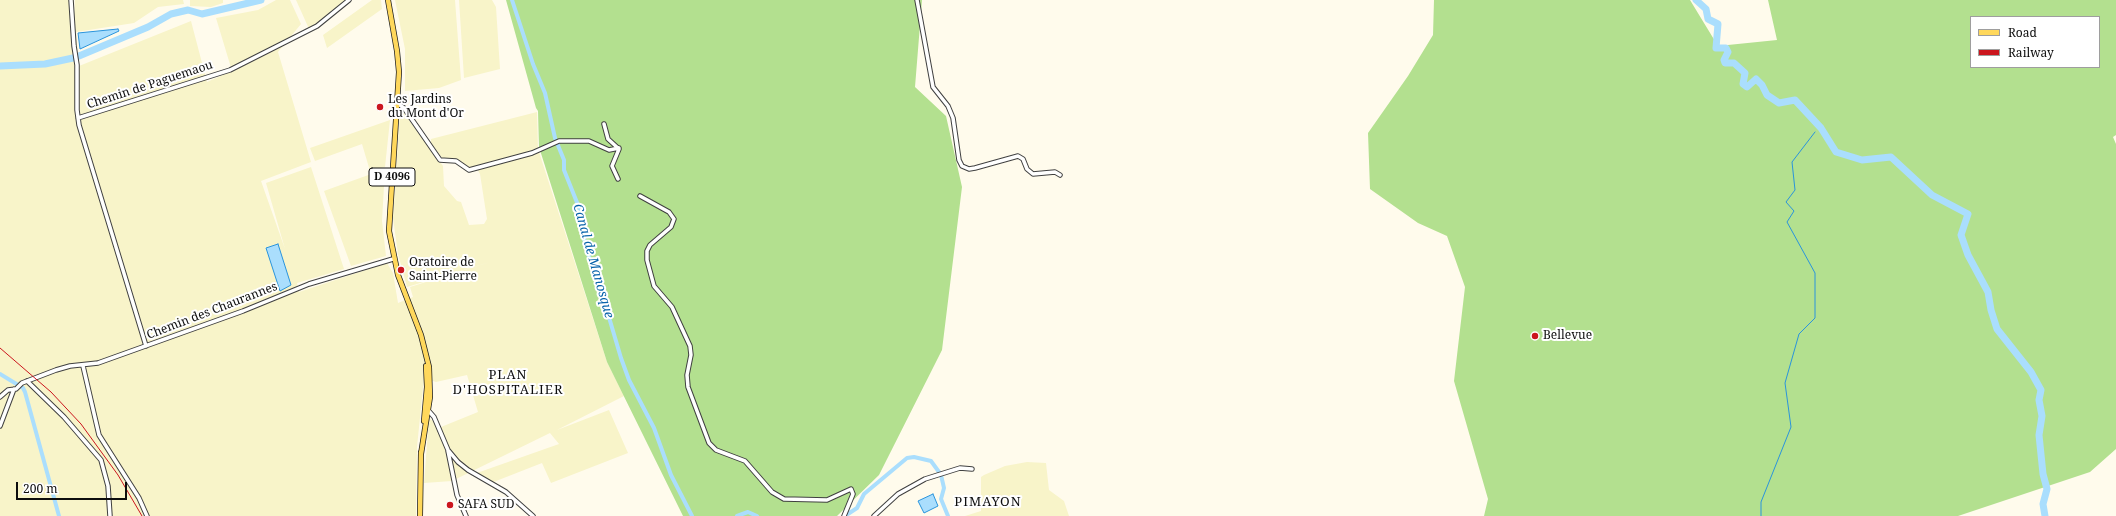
<!DOCTYPE html>
<html>
<head>
<meta charset="utf-8">
<style>
	body { margin:0 }
	#map { position:relative; width:2116px; height:516px; overflow:hidden; background:#fffbec; font-family:"Noto Serif",serif }
	canvas { display:block }
	.legend { position:absolute; left:1970px; top:16px; width:130px; height:52px; box-sizing:border-box; background:#fff; border:1px solid #9e9e9e; margin:0; padding:5px 7px; list-style:none; font-size:12px; color:#0d0d0d }
	.legend li { display:flex; align-items:center; gap:8px; height:20px }
	.legend b { width:20px; border:1px solid #9e9e9e }
	.scale { position:absolute; left:16px; top:482px; width:111px; height:18px; box-sizing:border-box; border:2px solid #0d0d0d; border-top:0; padding-left:5px; font-size:12px; line-height:14px; white-space:nowrap; color:#0d0d0d; -webkit-text-stroke:3px #fff; paint-order:stroke }
</style>
</head>
<body>
<div id="map">
<canvas width="2116" height="516"></canvas>
<ul class="legend">
<li><b style="height:5px;background:#ffd85c"></b>Road</li>
<li><b style="height:5px;background:#cb161e"></b>Railway</li>
</ul>
<div class="scale">200 m</div>
</div>
<script>
const g = document.querySelector('canvas').getContext('2d');
g.lineJoin = 'round';
function paint(path, color) { g.fillStyle = color; g.fill(path, 'evenodd'); }
const toPath = rows => new Path2D(rows.map(r => 'M' + r).join(''));
function trace(path, color, width, dash) { g.strokeStyle = color; g.lineWidth = width; g.lineCap = dash ? 'butt' : 'round'; g.setLineDash(dash || []); g.stroke(path); }
function drawText(font, color, halo, rows, align = 'center') {
  g.font = font + ' "Noto Serif",serif'; g.lineWidth = 4; g.setLineDash([]); g.textBaseline = 'middle'; g.strokeStyle = halo; g.fillStyle = color; for (const [text, x, y, turn = 0] of rows) {
    g.save(); g.translate(x, y); g.rotate((+turn || 0) * Math.PI / 180); g.textAlign = isNaN(turn) ? turn : align; if (halo) g.strokeText(text, 0, 0); g.fillText(text, 0, 0); g.restore();
  }
}
paint(toPath([
	[0,0,74,0,75,16,75,0,183,0,184,4,158,7,134,23,76,32,79,66,191,21,207,82,232,71,216,18,258,10,276,0,290,0,301,24,278,52,311,162,261,181,285,249,266,183,311,167,344,269,297,283,299,292,387,263,393,273,398,303,413,297,410,287,490,262,407,287,398,254,393,218,400,112,403,112,443,166,444,186,457,201,461,202,469,225,484,224,487,219,480,174,476,167,468,168,457,160,443,159,431,144,431,139,537,112,538,149,607,362,624,396,557,430,609,410,628,453,551,483,542,463,491,483,474,474,559,444,550,433,452,481,424,483,429,418,441,427,478,412,467,375,436,382,424,378,417,447,416,516,0,516],
	[190,0,223,0,223,3,211,7,190,6],
	[296,0,349,0,310,31],
	[372,0,381,0,382,9,327,48,323,35],
	[395,0,455,0,461,80,439,88,405,91,405,49],
	[459,0,492,0,496,7,500,69,464,78],
	[390,120,385,167,370,171,362,144,315,161,310,148],
	[385,169,382,221,386,256,351,266,324,191],
	[1027,462,1046,463,1049,490,1064,501,1069,516,965,516,981,511,981,477,984,475,1005,466]
]), '#f8f4c9');
paint(toPath([
	[506,0,922,0,915,87,946,116,962,187,942,350,879,475,837,516,683,516,607,362,539,147,538,111,536,108],
	[1434,0,1690,0,1718,46,1777,40,1768,0,2116,0,2116,135,2113,137,2116,144,2116,449,2090,472,1958,516,1484,516,1488,499,1454,381,1465,287,1447,236,1418,223,1370,189,1368,133,1408,76,1433,35],
	[1971,17,2099,17,2099,67,1971,67]
]), '#b3e08f');
const water = toPath([
	[118,29,119,31,80,49,78,33,118,29],
	[278,244,291,285,280,291,266,248,278,244],
	[933,494,938,506,924,513,918,501,933,494]
]);
paint(water, '#aadefd');
trace(water, '#2a94dc', 1);
trace(toPath([
	[1816,126,1816,124],
	[1761,516,1761,502,1791,427,1785,383,1799,334,1815,318,1815,273,1787,222,1794,211,1786,202,1795,190,1792,162,1815,132]
]), '#2a94dc', 1);
trace(toPath([
	[512,0,533,64,545,93,555,138,564,160,564,170,580,210,582,231,591,264,605,294,608,314,621,358,629,380,654,428,671,475,692,516],
	[0,374,23,388,25,392,59,516],
	[941,475,944,488,941,499,948,516],
	[737,516,748,512,757,516],
	[845,516,857,508,864,494,907,458,914,457,931,461,939,472]
]), '#aadefd', 4);
trace(toPath([
	[1696,0,1706,9,1708,19,1718,24,1716,48,1726,48,1728,52,1724,60,1725,63,1734,63,1745,73,1743,84,1747,87,1756,79,1762,85,1767,95,1779,103,1795,100,1821,128,1836,152,1862,160,1891,157,1932,195,1968,214,1961,235,1968,255,1988,292,1991,310,1997,329,2031,372,2041,390,2039,400,2042,416,2039,435,2043,474,2047,489,2043,504,2045,516],
	[79,56,148,27,171,14,188,10,202,14,261,0],
	[0,66,45,64,73,58]
]), '#aadefd', 7);
const minor = toPath([
	[71,0,74,46,77,65,77,110,79,125,146,346],
	[917,0,933,87,948,106,953,118,959,160,962,166,969,169,975,168,1018,156,1023,159,1027,169,1033,174,1055,172,1060,175],
	[397,103,404,108,440,160,456,161,469,170,532,153,559,141,589,141,609,150,619,148],
	[78,118,230,70,317,26,349,0],
	[604,124,608,139,619,149,612,166,618,179],
	[640,196,669,212,674,219,671,227,650,245,647,251,647,260,654,286,672,307,690,346,691,355,687,375,688,387,709,443,716,450,745,461,772,492,784,499,827,500,851,489,853,494,844,516],
	[83,366,99,435,139,498,147,516],
	[27,381,64,417,101,460,108,486,110,516],
	[0,397,8,390,16,389,22,383,56,370,70,366,98,363,243,311,309,284,393,259],
	[427,409,434,417,448,450,458,462,468,470,506,492,533,516],
	[0,426,14,389],
	[448,451,457,495,466,516],
	[874,516,898,494,925,479,960,468,972,469]
]);
const major = toPath([
	[388,0,397,51,399,72,389,231,398,275,421,335,429,367,430,397,421,454],
	[424,421,427,387,426,366],
	[420,516,421,452]
]);
trace(minor, '#404040', 5.5);
trace(major, '#1e1e1e', 6);
trace(minor, '#fff', 3.5);
trace(major, '#ffd85c', 4.5);
trace(toPath([
	[0,348,51,392,81,424,118,475,142,516]
]), '#cb161e', 1);
for (const [x, y, r, color] of [
	[380,107,4,"#cb161e"],
	[401,270,4,"#cb161e"],
	[1535,336,4,"#cb161e"],
	[450,505,4,"#cb161e"]
]) { const dot = new Path2D(); dot.arc(x, y, r, 0, 2 * Math.PI); g.fillStyle = color; g.fill(dot); trace(dot, '#fff', 1.5); }
for (const [x, y, w] of [
	[392,177,46]
]) { const box = new Path2D(); box.roundRect(x - w / 2, y - 9, w, 18, 3); g.fillStyle = '#fff'; g.fill(box); trace(box, '#0d0d0d', 1); }
drawText('bold 11px', '#0d0d0d', null, [
	["D 4096",392,177]
]);
drawText('12px', '#0d0d0d', '#fff', [
	["Chemin de Paguemaou",150,85,-18],
	["Chemin des Chaurannes",212,311,-21]
]);
drawText('12px', '#0d0d0d', '#fff', [
	["Les Jardins",388,100],
	["du Mont d'Or",388,114],
	["Oratoire de",409,263],
	["Saint-Pierre",409,277],
	["Bellevue",1543,336],
	["SAFA SUD",458,505]
], 'left');
drawText('italic 13px', '#0964ab', '#fff', [
	["Canal de Manosque",593,261,74]
]);
g.letterSpacing = '1px';
drawText('13px', '#0d0d0d', '#fff', [
	["PLAN",508,375],
	["D'HOSPITALIER",508,390],
	["PIMAYON",988,502]
]);
g.letterSpacing = '0px';
</script>
</body>
</html>
